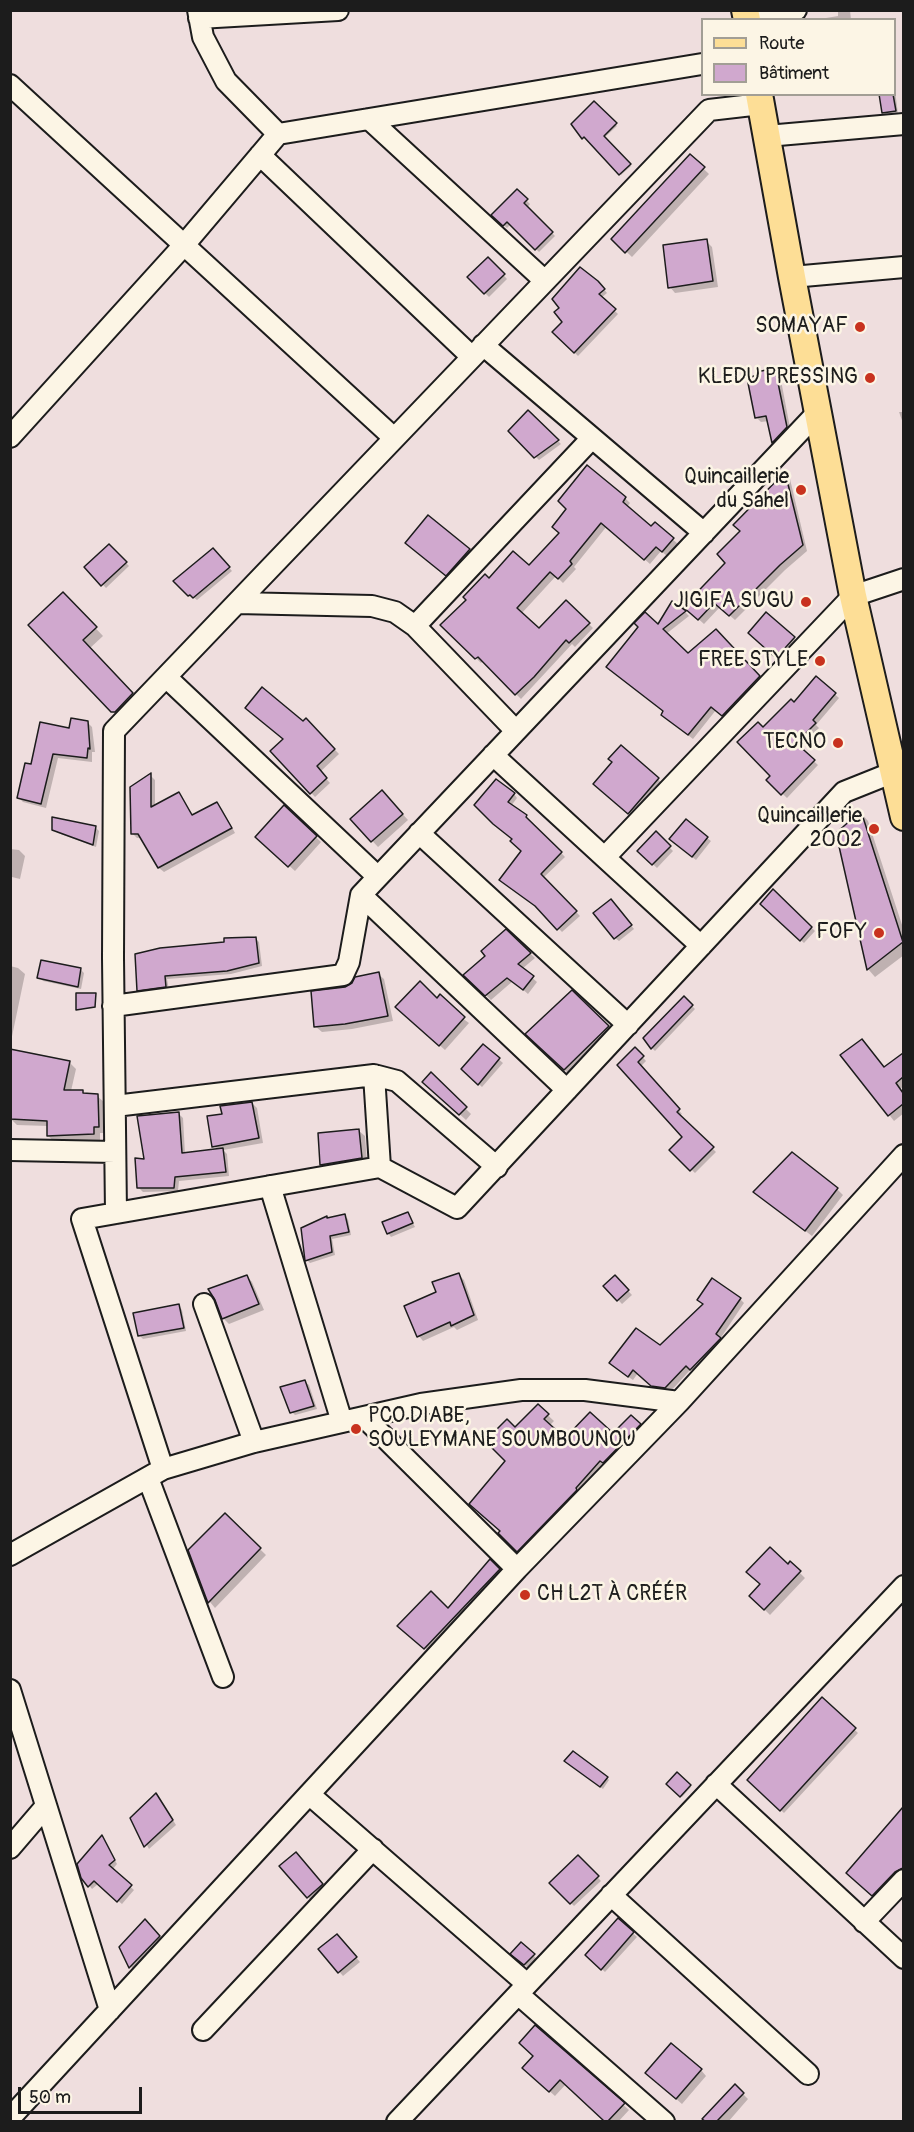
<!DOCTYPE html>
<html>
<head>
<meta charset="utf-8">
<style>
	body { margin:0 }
	#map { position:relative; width:914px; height:2132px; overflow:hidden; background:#efdede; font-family:Pangolin,sans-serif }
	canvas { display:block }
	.frame { position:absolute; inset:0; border:12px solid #1c1c1c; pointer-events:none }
	.legend { position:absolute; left:701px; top:18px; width:195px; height:78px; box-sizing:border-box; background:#fcf5e5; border:2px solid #a29e95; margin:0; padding:8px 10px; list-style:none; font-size:18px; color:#1c1c1c }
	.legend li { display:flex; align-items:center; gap:12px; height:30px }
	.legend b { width:30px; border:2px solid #a29e95 }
	.scale { position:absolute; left:18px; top:2087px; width:124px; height:27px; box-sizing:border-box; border:3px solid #1c1c1c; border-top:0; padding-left:8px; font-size:18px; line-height:21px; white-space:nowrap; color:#1c1c1c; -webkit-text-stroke:4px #fcf5e5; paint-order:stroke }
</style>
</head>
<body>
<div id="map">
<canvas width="914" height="2132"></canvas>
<div class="frame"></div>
<ul class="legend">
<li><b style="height:8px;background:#fdde96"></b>Route</li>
<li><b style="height:16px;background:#d0a8ce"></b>Bâtiment</li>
</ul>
<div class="scale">50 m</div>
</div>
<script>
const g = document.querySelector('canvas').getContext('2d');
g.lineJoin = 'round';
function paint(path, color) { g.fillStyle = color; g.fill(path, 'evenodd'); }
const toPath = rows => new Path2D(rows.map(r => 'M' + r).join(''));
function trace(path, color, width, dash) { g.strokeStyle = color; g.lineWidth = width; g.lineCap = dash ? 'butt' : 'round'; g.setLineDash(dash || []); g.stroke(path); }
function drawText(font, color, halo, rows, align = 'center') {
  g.font = font + ' Pangolin,sans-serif'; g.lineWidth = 5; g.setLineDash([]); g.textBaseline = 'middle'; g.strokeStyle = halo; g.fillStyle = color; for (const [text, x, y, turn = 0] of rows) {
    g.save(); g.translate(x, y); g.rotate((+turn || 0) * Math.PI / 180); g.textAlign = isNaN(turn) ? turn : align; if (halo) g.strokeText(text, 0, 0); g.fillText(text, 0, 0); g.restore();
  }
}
paint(toPath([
	[838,10,850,10,851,20,814,20,838,16],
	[895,90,898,114,887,116,883,112,881,94,894,94],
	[594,103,617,126,604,138,631,166,621,175,586,137,583,138],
	[690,156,709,174,632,257,613,239],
	[517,191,530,204,527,208,555,236,539,252,511,224,507,228,493,215],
	[706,241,712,247,718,287,675,293,670,287],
	[488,259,507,279,489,297,469,277],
	[602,287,607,293,601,298,618,314,578,356,554,332],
	[774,370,780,375,791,433,778,447,773,443,769,421,761,422,756,417],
	[528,412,561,444,539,460,510,431],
	[899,412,904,412,904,426],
	[785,474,790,479,807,551,785,570,735,620,720,607,704,624,685,607,728,563,742,531],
	[625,498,630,503,627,507,651,528,655,524,678,544,667,556,661,551,650,564,607,526,574,567,576,569,563,583,556,576,521,614,539,630,566,602,593,628,575,647,572,644,521,699,483,661,481,663,442,625,489,580,529,567],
	[109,546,129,566,106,588,86,567],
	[413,549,469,550,474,556,452,581],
	[213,550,232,571,197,600,193,597,192,598,176,581],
	[63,594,103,636,89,649,140,702,120,719,30,625],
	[685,612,689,616,666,634,687,655,716,631,763,682,727,720,716,710,693,739,667,719,665,712,658,626],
	[766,614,797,641,780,660,750,633],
	[817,678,839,698,816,725,819,728,799,748,818,765,787,798,768,780,772,776,794,704],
	[306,720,339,754,320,772,330,783,315,797,272,751],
	[87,722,92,727,95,752,92,752,92,762,58,758,46,808,23,802,18,797,32,766,70,730],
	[150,775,155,780,155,807,178,793,194,816,217,804,222,809,235,833,164,872,159,868,142,838,137,838,132,833],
	[658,779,663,785,635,818,601,789],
	[382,792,408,820,378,847,352,819],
	[514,794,517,798,511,806,526,816,565,857,543,878,580,916,562,932,540,909,523,851,514,839,476,805],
	[284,807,321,842,295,871,263,842],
	[861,813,868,821,904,931,904,955,875,977,868,969],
	[96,828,99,831,96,847,58,833,54,830],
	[656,834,673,851,657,868,639,851],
	[707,838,711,841,696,860,675,843],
	[10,849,19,850,25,856,20,879,12,877,10,887],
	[773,891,815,931,804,943,762,904],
	[614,905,634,929,619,941,615,938],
	[506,931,535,958,522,969,537,982,528,994,513,981,491,1000,465,975,488,957],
	[256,939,259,942,262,966,231,974,167,979,169,990,142,994,138,990,136,955],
	[10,966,18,968,25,974,10,1046],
	[81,970,84,973,81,989,43,981,39,978],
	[378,974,384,979,393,1021,352,1029,322,1032,316,1027,346,988],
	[572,992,616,1033,572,1077,527,1034],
	[95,995,96,1008,77,1009],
	[684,998,695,1009,655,1051,652,1048],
	[437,1000,469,1023,445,1050,402,1012],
	[483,1046,503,1063,482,1087,463,1069],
	[635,1049,646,1061,640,1067,682,1114,679,1116,716,1152,695,1173,671,1150,684,1137,619,1066],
	[843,1055,884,1069,904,1055,904,1086,900,1089,904,1094,904,1113,894,1121],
	[69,1062,76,1069,71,1091,83,1092,86,1094,97,1096,104,1102,104,1133,100,1133,100,1140,55,1142,48,1136,48,1126,17,1125,11,1119],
	[431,1074,471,1114,466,1120,430,1087],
	[252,1103,257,1108,263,1143,223,1150,227,1154,229,1176,179,1181,178,1191,143,1192,138,1187,146,1160,178,1113,183,1118,185,1154,218,1150,214,1146,223,1115],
	[359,1131,365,1136,367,1163,327,1170,322,1165],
	[837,1189,843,1195,812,1236,761,1197],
	[408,1214,415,1227,391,1237,388,1233],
	[344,1216,348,1219,351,1235,332,1239,335,1255,310,1263,307,1260],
	[459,1275,464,1280,478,1320,457,1330,454,1327,423,1341,419,1336,438,1292],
	[247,1276,252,1282,264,1310,229,1324,224,1319,217,1299],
	[615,1277,632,1295,622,1304,605,1286],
	[740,1299,744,1303,720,1339,724,1344,696,1373,691,1369,670,1392,657,1390,638,1373,633,1380,615,1368,660,1347],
	[179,1306,182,1310,186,1331,143,1339,139,1335],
	[305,1382,309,1385,317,1409,295,1415,292,1412],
	[538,1406,554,1421,549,1426,565,1440,613,1436,631,1417,645,1431,523,1556,500,1533,507,1461,515,1429],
	[225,1515,266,1555,215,1608,210,1602,190,1550],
	[490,1561,504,1575,430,1652,404,1630,448,1610],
	[790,1563,805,1578,770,1615,751,1596],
	[822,1699,858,1733,784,1813,749,1780],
	[568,1763,607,1778,609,1780,603,1789],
	[677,1774,691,1787,682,1797,668,1784],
	[159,1798,176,1825,149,1849,132,1818],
	[904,1810,904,1875,878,1900,848,1873],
	[102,1837,117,1864,112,1870,134,1890,122,1904,98,1884,92,1889,83,1877],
	[578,1857,601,1881,574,1906,551,1883],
	[299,1858,326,1889,311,1901,308,1897],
	[618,1920,637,1937,605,1972,587,1955],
	[145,1921,163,1940,133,1970,121,1947],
	[340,1939,360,1962,343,1976,320,1950],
	[521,1944,537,1959,528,1968,513,1954],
	[536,2027,629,2110,618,2122,606,2122,566,2084,555,2096,530,2074,535,2056],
	[701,2070,706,2076,682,2104,653,2079],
	[735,2086,748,2099,728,2122,702,2122]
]), '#0003');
const building = toPath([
	[879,94,893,94,896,111,882,113,879,94],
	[594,101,617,123,604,136,631,164,619,175,584,137,582,139,571,124,594,101],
	[690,154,705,167,625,253,611,239,690,154],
	[517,189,528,199,524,203,553,232,535,250,507,222,503,226,491,215,517,189],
	[707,239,713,281,668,288,663,245,707,239],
	[488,257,505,274,484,294,467,277,488,257],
	[580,267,598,281,605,289,599,294,616,309,574,353,552,332,562,322,554,312,559,308,552,299,580,267],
	[775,368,787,427,772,443,766,416,755,418,747,378,758,375,757,372,775,368],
	[528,410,559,440,534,458,508,431,528,410],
	[587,465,626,497,623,502,651,526,655,522,674,538,662,552,656,547,644,560,601,523,570,561,572,564,558,579,550,572,517,608,539,628,566,600,590,623,569,643,566,640,534,677,515,695,478,657,475,659,440,625,466,600,463,597,485,574,489,578,513,551,529,565,559,533,552,527,566,509,558,501,587,465],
	[785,472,803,545,780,565,729,616,714,603,698,620,683,607,725,563,717,554,740,531,733,525,785,472],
	[428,515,470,549,446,576,405,543,428,515],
	[109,544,127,562,101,586,84,567,109,544],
	[213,548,230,567,193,598,190,595,188,596,173,581,213,548],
	[63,592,97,627,83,640,133,693,115,712,111,712,28,625,63,592],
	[672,601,686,611,663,629,688,653,716,629,760,676,722,716,711,707,688,735,661,715,663,711,606,667,638,627,634,623,645,612,658,624,672,601],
	[766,612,795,637,776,658,748,633,766,612],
	[816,676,836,693,813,720,816,723,796,743,815,760,781,795,766,780,770,776,737,742,758,722,763,727,791,699,794,702,816,676],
	[262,687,303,721,306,718,335,749,317,766,327,778,310,794,270,751,283,739,245,708,262,687],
	[71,718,88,721,90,749,88,748,87,758,53,754,41,804,17,798,25,763,31,764,40,722,69,728,71,718],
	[621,745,659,778,628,814,593,784,612,762,608,759,621,745],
	[151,773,151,807,179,792,192,815,217,802,232,828,158,868,138,834,131,834,130,787,151,773],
	[496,779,515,793,508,802,527,815,526,817,562,852,541,874,577,911,557,930,535,906,499,880,521,851,510,841,512,839,493,824,474,805,496,779],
	[382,790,403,814,371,842,350,819,382,790],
	[284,805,317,836,288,867,255,837,284,805],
	[861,811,903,942,867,970,836,833,861,811],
	[52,817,96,826,93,845,52,830,52,817],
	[686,819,708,837,692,857,669,839,686,819],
	[656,831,671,846,652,865,637,851,656,831],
	[773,889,812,927,800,941,760,904,773,889],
	[611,899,632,925,614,939,593,913,611,899],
	[506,929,531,953,518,964,534,976,523,990,507,978,485,996,463,975,485,956,481,951,506,929],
	[256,937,259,963,227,971,165,976,166,987,137,991,135,954,160,948,224,942,224,938,256,937],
	[41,960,81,968,78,987,37,978,41,960],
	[379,972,388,1016,345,1024,314,1027,311,991,345,987,352,983,355,977,379,972],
	[420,981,437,998,440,994,465,1017,439,1046,395,1007,420,981],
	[572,990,609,1026,564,1070,525,1034,572,990],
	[76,993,96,993,95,1007,76,1010,76,993],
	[684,996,693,1005,651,1049,643,1038,684,996],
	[862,1039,884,1067,903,1053,903,1077,896,1083,903,1093,903,1104,888,1116,840,1055,862,1039],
	[483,1044,500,1058,478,1085,461,1069,483,1044],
	[635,1047,644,1056,638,1062,680,1109,677,1112,714,1147,690,1171,669,1150,682,1137,617,1065,635,1047],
	[10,1049,70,1061,64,1090,83,1090,83,1093,98,1094,99,1127,94,1127,94,1134,47,1136,47,1121,10,1119,10,1049],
	[431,1072,467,1107,459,1115,422,1082,431,1072],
	[252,1102,259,1138,212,1147,207,1116,222,1114,220,1106,252,1102],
	[179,1112,182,1153,223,1148,226,1172,175,1177,174,1188,137,1188,135,1158,144,1159,137,1116,179,1112],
	[359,1129,362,1158,320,1165,318,1133,359,1129],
	[792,1152,838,1188,805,1231,753,1192,792,1152],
	[408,1212,413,1223,387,1234,382,1222,408,1212],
	[345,1214,349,1232,330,1236,332,1252,305,1261,301,1228,327,1216,327,1218,345,1214],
	[459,1273,474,1315,451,1326,450,1322,417,1337,404,1306,436,1292,432,1282,459,1273],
	[247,1275,259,1304,222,1319,215,1300,208,1289,247,1275],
	[615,1275,629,1290,617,1301,603,1286,615,1275],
	[712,1278,741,1298,716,1334,721,1338,690,1370,686,1366,665,1388,651,1386,633,1370,628,1377,609,1363,636,1328,660,1345,703,1304,697,1300,712,1278],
	[179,1304,184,1328,138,1336,133,1313,179,1304],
	[305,1380,314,1406,290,1413,280,1387,305,1380],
	[538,1404,549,1414,544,1419,565,1438,590,1412,613,1433,631,1415,641,1424,603,1463,600,1461,576,1488,577,1490,517,1552,498,1533,500,1531,469,1504,505,1461,485,1441,507,1419,515,1427,538,1404],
	[225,1513,261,1548,208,1603,188,1550,225,1513],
	[770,1547,788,1564,790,1561,801,1571,764,1610,749,1596,760,1584,746,1572,770,1547],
	[490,1559,500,1569,424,1649,397,1626,431,1591,448,1608,490,1559],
	[822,1697,856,1728,780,1811,747,1780,822,1697],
	[573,1751,608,1777,600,1787,564,1761,573,1751],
	[677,1772,691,1785,680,1797,666,1784,677,1772],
	[156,1793,173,1820,144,1847,130,1818,156,1793],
	[903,1807,903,1868,895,1872,872,1896,846,1873,903,1807],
	[102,1835,115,1860,109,1865,132,1885,117,1902,94,1881,88,1887,81,1878,77,1864,102,1835],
	[296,1852,323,1884,307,1898,279,1866,296,1852],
	[578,1855,599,1876,570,1904,549,1883,578,1855],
	[618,1918,634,1932,601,1970,585,1955,618,1918],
	[145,1919,160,1936,129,1968,119,1947,145,1919],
	[337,1934,357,1957,338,1973,318,1949,337,1934],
	[521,1942,535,1954,524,1965,510,1954,521,1942],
	[535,2025,625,2103,608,2121,604,2121,560,2080,549,2092,522,2068,533,2056,519,2043,535,2025],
	[671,2043,702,2069,676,2099,645,2073,671,2043],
	[735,2084,744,2093,717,2121,705,2121,702,2119,735,2084]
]);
paint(building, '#d0a8ce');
trace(building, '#1c1c1c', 1.5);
const minor = toPath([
	[198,10,203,37,226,81,278,134],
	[746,15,796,10],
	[199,18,338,10],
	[10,85,394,438],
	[369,119,545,281],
	[767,136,904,124],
	[260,155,472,357],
	[792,277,904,267],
	[483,345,704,533],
	[10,437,184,245,278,134,702,64],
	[237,603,372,606,395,612,415,626,516,731],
	[415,626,592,438],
	[166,677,378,877],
	[493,755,701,946],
	[419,833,628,1025],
	[605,857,853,596,904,579],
	[361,895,567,1090],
	[113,1006,343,975,349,962,361,895,818,412],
	[374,1075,380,1167,457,1208,844,792,904,768],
	[115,1106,374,1075,397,1081,497,1167],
	[10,1150,115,1152],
	[270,1186,342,1422],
	[116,1213,113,958,114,731,709,110,761,104],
	[204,1304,254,1442],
	[364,1417,517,1569],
	[163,1469,82,1219,380,1167],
	[148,1478,223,1677],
	[10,1555,163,1469,254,1442,421,1404,521,1390,585,1390,679,1402,904,1155],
	[10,1690,110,2010],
	[716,1784,904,1958],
	[310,1795,527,1984],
	[10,1848,46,1806],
	[611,1895,808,2074],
	[864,1922,904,1880],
	[518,1994,664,2122],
	[203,2030,373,1849],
	[10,2118,517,1569,679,1402],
	[397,2122,904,1586]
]);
const major = toPath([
	[745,10,747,20],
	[759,94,792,277,853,596,904,817]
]);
trace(minor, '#1c1c1c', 24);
trace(major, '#1c1c1c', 30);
trace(minor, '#fcf5e5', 20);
trace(major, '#fdde96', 26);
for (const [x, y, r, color] of [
	[860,327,6,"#c8321e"],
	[870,378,6,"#c8321e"],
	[801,490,6,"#c8321e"],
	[806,602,6,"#c8321e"],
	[820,661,6,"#c8321e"],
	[838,743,6,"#c8321e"],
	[874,829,6,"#c8321e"],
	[879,933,6,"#c8321e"],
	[356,1429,6,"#c8321e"],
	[525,1595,6,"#c8321e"]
]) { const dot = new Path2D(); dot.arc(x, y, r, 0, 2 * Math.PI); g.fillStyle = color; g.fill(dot); trace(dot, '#fcf5e5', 2); }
drawText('21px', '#1c1c1c', '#fcf5e5', [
	["SOMAYAF",848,327],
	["KLEDU PRESSING",858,378],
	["Quincaillerie",789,478],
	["du Sahel",789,502],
	["JIGIFA SUGU",794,602],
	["FREE STYLE",808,661],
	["TECNO",826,743],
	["Quincaillerie",862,817],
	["2002",862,841],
	["FOFY",867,933],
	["PCO DIABE,",368,1417,"left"],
	["SOULEYMANE SOUMBOUNOU",368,1441,"left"],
	["CH L2T À CRÉÉR",537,1595,"left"]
], 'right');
</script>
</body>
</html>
